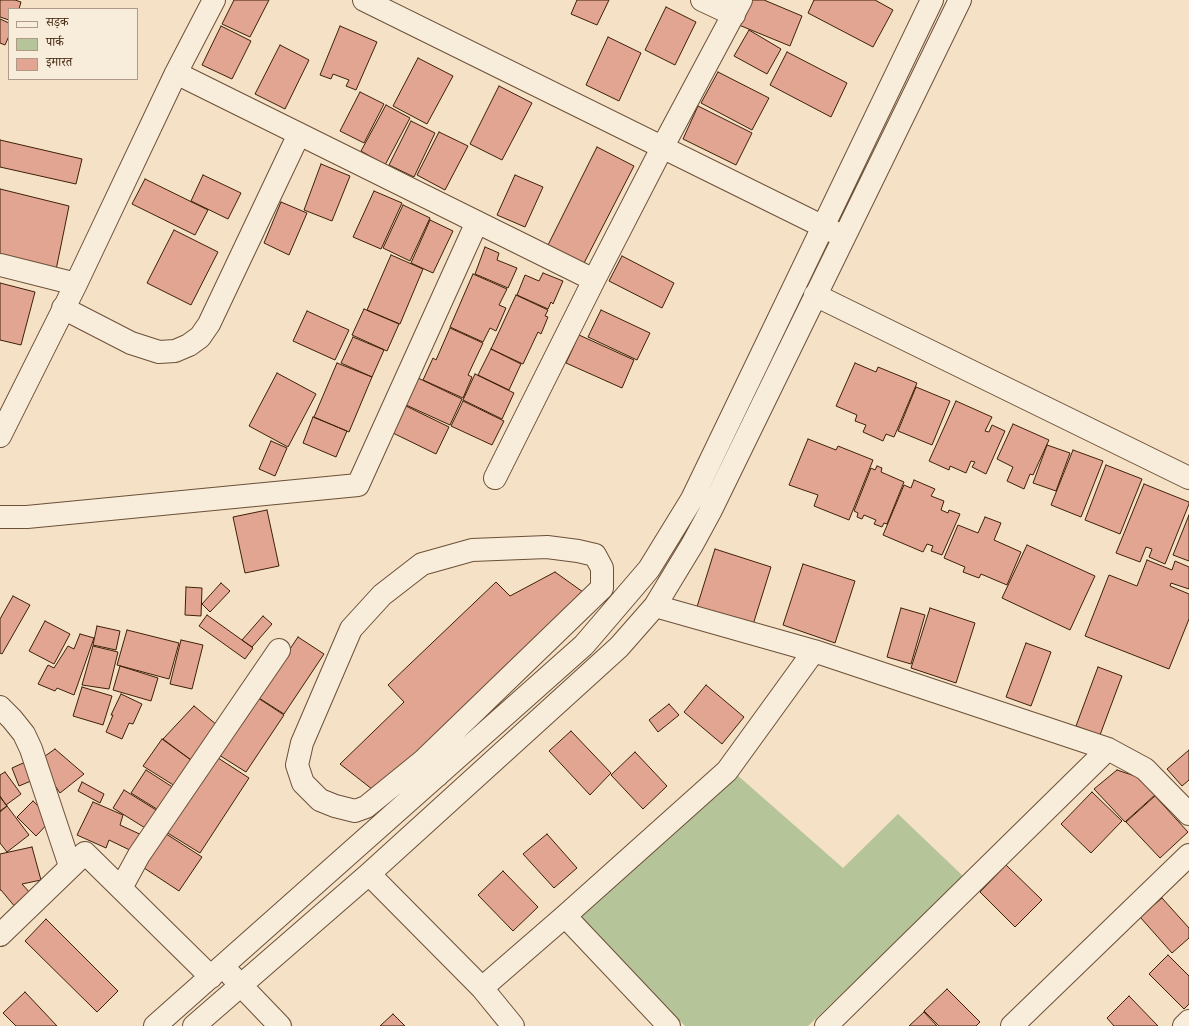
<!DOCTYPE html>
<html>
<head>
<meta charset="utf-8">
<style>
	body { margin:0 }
	#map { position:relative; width:1189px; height:1026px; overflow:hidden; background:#f4e1c6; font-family:"Sorts Mill Goudy","Noto Serif Devanagari",serif }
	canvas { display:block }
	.legend { position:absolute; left:8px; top:8px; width:130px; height:72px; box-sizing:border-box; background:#f8ecda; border:1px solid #ae9a86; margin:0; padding:5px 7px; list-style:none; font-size:12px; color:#3e2009 }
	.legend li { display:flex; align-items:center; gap:8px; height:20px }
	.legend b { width:20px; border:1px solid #ae9a86 }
</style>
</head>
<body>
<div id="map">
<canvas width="1189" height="1026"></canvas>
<ul class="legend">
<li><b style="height:5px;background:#f8ecda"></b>सड़क</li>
<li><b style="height:11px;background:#b6c499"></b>पार्क</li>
<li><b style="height:11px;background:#e2a591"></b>इमारत</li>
</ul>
</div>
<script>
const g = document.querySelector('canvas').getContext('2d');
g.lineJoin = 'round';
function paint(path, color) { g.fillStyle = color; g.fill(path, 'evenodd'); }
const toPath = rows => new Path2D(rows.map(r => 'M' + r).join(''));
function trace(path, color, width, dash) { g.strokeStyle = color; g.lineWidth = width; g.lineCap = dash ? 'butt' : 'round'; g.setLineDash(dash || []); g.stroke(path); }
paint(toPath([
	[736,774,843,868,898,814,964,877,808,1026,685,1026,579,919]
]), '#b6c499');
const building = toPath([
	[0,0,15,0,21,2,19,9,9,9,9,20,0,17,0,0],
	[234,0,269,0,250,37,222,24,234,0],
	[577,0,609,0,597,25,571,14,577,0],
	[744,0,764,0,802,16,790,46,734,23,744,0],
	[814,0,875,0,893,10,873,47,808,13,814,0],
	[666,7,696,22,675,65,645,50,666,7],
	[0,19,9,23,9,36,5,45,0,43,0,19],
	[221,26,251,41,232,79,202,65,221,26],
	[340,26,377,42,356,90,346,86,349,80,333,74,331,79,320,75,340,26],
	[749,30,781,49,767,74,734,56,749,30],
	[608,37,641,53,619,101,586,85,608,37],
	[280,45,309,60,285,109,255,94,280,45],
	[787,52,847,83,831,117,770,85,787,52],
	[418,58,453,76,427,124,393,106,418,58],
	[718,72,769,98,752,130,701,103,718,72],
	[499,86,532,103,502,160,470,144,499,86],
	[360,92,384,104,364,143,340,131,360,92],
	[386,105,410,118,385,165,361,151,386,105],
	[698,106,752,133,736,165,683,139,698,106],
	[411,121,435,133,414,177,389,165,411,121],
	[439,132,468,146,445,190,417,175,439,132],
	[0,140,82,159,76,184,0,167,0,140],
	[597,147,634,166,584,263,548,245,597,147],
	[321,164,350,176,332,221,304,210,321,164],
	[203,175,241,193,228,219,191,201,203,175],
	[515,175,543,187,525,227,497,215,515,175],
	[145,179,208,210,195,235,132,204,145,179],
	[0,189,69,206,56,270,0,255,0,189],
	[374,191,402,203,381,249,353,237,374,191],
	[281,202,307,213,289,255,264,243,281,202],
	[403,205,430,218,410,261,383,248,403,205],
	[430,220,453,231,433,273,411,263,430,220],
	[174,230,218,252,191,305,147,283,174,230],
	[485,247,499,253,497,260,517,268,508,288,475,274,485,247],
	[391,255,423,269,400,324,367,310,391,255],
	[622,256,674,283,662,308,609,281,622,256],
	[543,273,563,281,553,304,551,302,548,309,517,295,525,275,539,281,543,273],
	[473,274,507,289,499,305,506,308,496,331,490,328,483,342,450,327,473,274],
	[0,283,35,292,21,345,0,340,0,283],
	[516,295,548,310,545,316,548,317,541,334,538,332,523,364,491,349,516,295],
	[364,309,399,324,387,351,352,335,364,309],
	[601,310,650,333,637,360,588,337,601,310],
	[307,311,349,330,335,360,293,341,307,311],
	[450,328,483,343,468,375,472,377,463,398,423,380,433,358,436,360,450,328],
	[579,335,634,360,622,388,566,363,579,335],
	[353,337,384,350,372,377,341,363,353,337],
	[491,349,521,364,509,390,478,375,491,349],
	[337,363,372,377,349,432,314,417,337,363],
	[855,363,876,372,878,367,917,383,894,437,886,434,883,441,863,432,866,425,855,421,857,415,836,406,855,363],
	[277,373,316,394,288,447,249,426,277,373],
	[475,374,514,393,502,419,463,400,475,374],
	[418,378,462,399,450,425,406,405,418,378],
	[916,387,950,401,932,445,898,431,916,387],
	[463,401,504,421,492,445,451,426,463,401],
	[956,401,992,417,985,431,989,432,992,425,1005,431,986,474,972,467,975,462,971,461,966,473,950,466,949,470,929,461,956,401],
	[406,406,449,427,436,454,393,433,406,406],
	[313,417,347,431,336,457,303,443,313,417],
	[1013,424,1049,440,1033,475,1030,474,1024,489,1007,481,1013,467,997,459,1013,424],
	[808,439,836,450,838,446,873,460,849,520,814,506,818,495,789,485,808,439],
	[271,441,287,448,275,476,259,469,271,441],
	[1047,445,1070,453,1056,491,1033,483,1047,445],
	[1073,450,1103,461,1081,517,1051,505,1073,450],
	[1106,465,1142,479,1120,534,1085,520,1106,465],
	[877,466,882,468,881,472,904,482,887,524,884,523,882,527,874,524,876,520,864,515,862,519,857,517,858,513,854,511,871,468,875,470,877,466],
	[914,480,935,489,931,496,944,501,941,510,948,513,949,510,960,514,942,555,931,551,933,546,927,544,923,552,883,535,904,485,911,488,914,480],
	[1144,484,1189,502,1189,504,1165,564,1149,557,1152,549,1146,547,1140,562,1116,553,1144,484],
	[267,510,279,566,245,573,233,517,267,510],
	[1189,515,1189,561,1173,555,1189,515],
	[985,517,1001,523,994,540,1021,552,1007,585,981,574,979,578,963,572,965,567,944,558,958,525,978,533,985,517],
	[1027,545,1095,576,1070,630,1002,598,1027,545],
	[715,549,771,567,752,628,696,610,715,549],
	[1147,560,1172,570,1175,561,1189,567,1189,589,1171,583,1170,586,1189,594,1189,619,1169,669,1085,636,1109,575,1137,586,1147,560],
	[803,564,855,581,835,643,783,625,803,564],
	[555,572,590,597,377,793,340,764,404,702,388,685,496,582,510,596,555,572],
	[221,583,230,591,210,612,202,604,221,583],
	[186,587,202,588,201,616,185,615,186,587],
	[13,596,30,605,2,654,0,653,0,619,13,596],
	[901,608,925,615,911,664,887,657,901,608],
	[930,608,975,623,956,683,911,668,930,608],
	[207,615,253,648,245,659,199,626,207,615],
	[263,616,272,624,252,647,242,640,263,616],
	[45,621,70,634,54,664,29,651,45,621],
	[97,626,120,631,116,650,93,645,97,626],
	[127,630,179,643,169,679,117,665,127,630],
	[80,634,94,638,74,695,57,688,55,691,38,684,48,665,54,668,68,646,74,649,80,634],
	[298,637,324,654,284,714,259,698,285,646,290,649,298,637],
	[181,640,203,645,192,689,170,684,181,640],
	[1026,643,1051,652,1031,706,1006,697,1026,643],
	[93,646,118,652,109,689,82,685,93,646],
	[120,666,158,678,151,701,113,690,120,666],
	[1098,667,1122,676,1100,735,1076,726,1098,667],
	[706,685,744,717,722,744,684,712,706,685],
	[82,687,112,696,103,725,73,716,82,687],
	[121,694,142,704,133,724,129,723,122,739,106,732,113,715,111,715,121,694],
	[258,698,284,715,246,772,219,755,258,698],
	[669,704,679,715,658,732,649,720,669,704],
	[194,706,217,725,191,760,163,739,194,706],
	[571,731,611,773,590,795,549,751,571,731],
	[162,739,191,760,175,786,143,766,162,739],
	[55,749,84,774,60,793,38,761,55,749],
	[1189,750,1189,780,1182,786,1167,769,1189,750],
	[635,752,667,786,643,809,611,775,635,752],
	[215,756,249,778,200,853,166,832,215,756],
	[30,760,38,778,19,786,12,768,30,760],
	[146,770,174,788,160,811,131,793,146,770],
	[1117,770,1141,778,1156,794,1125,822,1094,789,1117,770],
	[5,772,21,794,6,805,0,796,0,775,5,772],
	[82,782,104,794,100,803,78,791,82,782],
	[124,790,161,813,150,831,113,808,124,790],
	[1092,792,1122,821,1091,853,1061,824,1092,792],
	[1155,796,1188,832,1160,858,1126,822,1155,796],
	[0,797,7,806,0,811,0,797],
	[33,801,52,819,36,836,17,817,33,801],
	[93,802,123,815,120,825,144,836,136,853,109,840,106,848,77,835,93,802],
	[7,806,29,835,7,852,0,843,0,812,7,806],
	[160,830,202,857,179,891,138,864,160,830],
	[547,834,577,868,554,888,523,854,547,834],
	[32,847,41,880,22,884,31,894,16,908,1,890,0,890,0,854,32,847],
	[1006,865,1042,900,1015,927,980,892,1006,865],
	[503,871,538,907,513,931,478,895,503,871],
	[1162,898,1189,928,1189,938,1172,953,1140,917,1162,898],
	[46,919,118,991,97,1012,25,941,46,919],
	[1168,955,1189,976,1189,1004,1184,1009,1149,974,1168,955],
	[947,989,980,1022,976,1026,939,1026,924,1011,947,989],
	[25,992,57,1026,16,1026,3,1013,25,992],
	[1129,996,1158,1026,1114,1026,1107,1018,1129,996],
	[924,1012,937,1026,909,1026,924,1012],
	[393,1014,405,1026,380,1026,393,1014]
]);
paint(building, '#e2a591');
trace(building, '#3e2009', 1);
const minor = toPath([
	[364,0,836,233],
	[702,0,734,15],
	[176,73,594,280],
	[0,265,76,284],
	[815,295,1189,478],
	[63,308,131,343,159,352,175,351,189,345,200,337,209,324,299,134],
	[0,436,76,284,176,73,214,0],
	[495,478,594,280,662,148,741,0],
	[0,517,27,517,358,485,477,222],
	[655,606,814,651,1108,749,1145,769,1189,814],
	[0,707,12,719,24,734,31,749,70,866],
	[424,760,366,807,355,811,335,806,320,800,303,783,297,765,302,743,351,629,382,595,422,564,472,550,547,547,578,551,595,555,602,568,602,588,424,760,437,776],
	[369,874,482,988,513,1026],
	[121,888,139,855,279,650],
	[565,916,669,1026],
	[0,935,85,853,211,977],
	[231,975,280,1026],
	[482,988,565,916,727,771,814,651],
	[155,1026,584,645,649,569,692,499,932,0],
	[194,1026,369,874,619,647,655,606,692,545,711,510,960,0],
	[826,1026,1108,749],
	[1012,1026,1189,855],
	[1184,1026,1189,1021]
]);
trace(minor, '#6c5038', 24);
trace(minor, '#f8ecda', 22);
</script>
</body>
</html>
